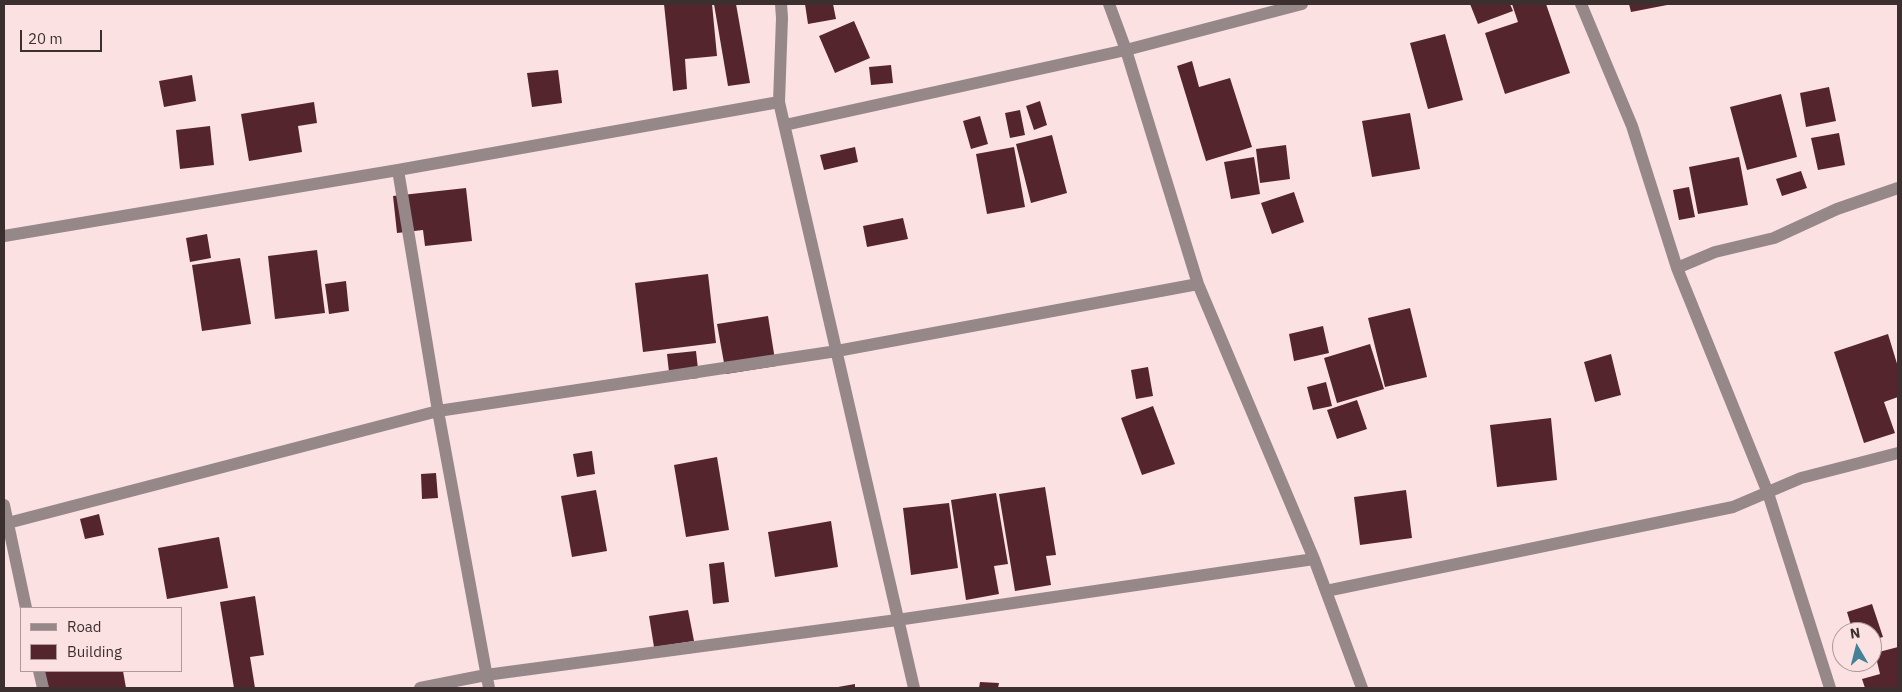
<!DOCTYPE html>
<html>
<head>
<meta charset="utf-8">
<style>
	body { margin:0 }
	#map { position:relative; width:1902px; height:692px; overflow:hidden; background:#fce1e3; font-family:"IBM Plex Sans",sans-serif }
	canvas { display:block }
	.frame { position:absolute; inset:0; border:5px solid #3c2f30; pointer-events:none }
	.legend { position:absolute; left:20px; top:607px; width:162px; height:65px; box-sizing:border-box; background:#fce1e3; border:1px solid #af9a9b; margin:0; padding:6px 9px; list-style:none; font-size:15px; color:#3c2f30 }
	.legend li { display:flex; align-items:center; gap:10px; height:25px }
	.legend b { width:25px; border:1px solid #af9a9b }
	.north { position:absolute; left:1832px; top:622px; width:50px; height:50px; box-sizing:border-box; background:#fce1e3; border:1px solid #af9a9b; border-radius:50%; rotate:352deg; font-size:14px; font-weight:700; line-height:20px; text-align:center; color:#3c2f30 }
	.north::after { content:''; display:block; margin:auto; width:18px; height:22px; background:#428196; clip-path:polygon(50% 0,100% 100%,50% 72%,0 100%) }
	.scale { position:absolute; left:20px; top:30px; width:82px; height:22px; box-sizing:border-box; border:2px solid #3c2f30; border-top:0; padding-left:6px; font-size:15px; line-height:18px; white-space:nowrap; color:#3c2f30; -webkit-text-stroke:4px #fce1e3; paint-order:stroke }
</style>
</head>
<body>
<div id="map">
<canvas width="1902" height="692"></canvas>
<div class="frame"></div>
<ul class="legend">
<li><b style="height:6px;background:#968889"></b>Road</li>
<li><b style="height:14px;background:#54252c"></b>Building</li>
</ul>
<div class="north">N</div>
<div class="scale">20 m</div>
</div>
<script>
const g = document.querySelector('canvas').getContext('2d');
g.lineJoin = 'round';
function paint(path, color) { g.fillStyle = color; g.fill(path, 'evenodd'); }
const toPath = rows => new Path2D(rows.map(r => 'M' + r).join(''));
function trace(path, color, width, dash) { g.strokeStyle = color; g.lineWidth = width; g.lineCap = dash ? 'butt' : 'round'; g.setLineDash(dash || []); g.stroke(path); }
paint(toPath([
	[664,4,712,4,717,56,685,59,687,89,673,91],
	[714,4,736,4,750,83,728,86],
	[805,4,833,4,836,19,808,24],
	[1470,4,1510,4,1513,11,1478,24],
	[1512,4,1546,4,1570,73,1505,94,1485,33,1518,22],
	[1629,4,1667,4,1667,5,1631,12],
	[854,21,870,58,835,73,819,36],
	[1445,34,1463,100,1428,109,1410,43],
	[1192,61,1199,87,1230,78,1252,147,1206,161,1177,66],
	[891,65,893,83,871,85,869,67],
	[558,70,562,103,532,107,527,73],
	[192,75,196,101,164,107,159,81],
	[1829,87,1836,121,1806,127,1800,93],
	[1781,94,1797,157,1747,170,1730,107],
	[1040,101,1047,125,1034,130,1026,106],
	[314,102,317,123,298,126,302,152,249,161,241,114],
	[1020,110,1025,135,1010,138,1005,113],
	[1410,113,1420,169,1372,177,1362,121],
	[980,116,988,144,971,149,963,121],
	[210,126,214,165,180,169,176,130],
	[1839,133,1845,165,1818,170,1811,138],
	[1052,135,1067,193,1031,203,1016,144],
	[1286,145,1290,179,1260,183,1256,149],
	[855,147,858,162,824,170,820,155],
	[1014,147,1025,207,987,214,976,154],
	[1254,157,1260,194,1231,199,1224,162],
	[1739,157,1748,205,1698,214,1689,167],
	[1801,171,1807,188,1782,196,1776,179],
	[1689,187,1695,217,1679,220,1673,190],
	[466,188,472,241,425,246,423,230,397,233,393,196],
	[1294,192,1304,222,1272,234,1261,203],
	[903,218,908,239,867,247,863,226],
	[207,234,211,258,190,262,186,238],
	[317,250,325,313,275,319,268,256],
	[240,258,251,324,202,331,192,265],
	[708,274,716,343,643,352,635,283],
	[346,281,349,311,329,314,325,284],
	[1410,308,1427,377,1385,387,1368,318],
	[768,316,776,366,726,374,717,324],
	[1323,326,1329,353,1294,361,1289,334],
	[1888,334,1898,367,1898,397,1884,402,1895,433,1864,443,1834,352],
	[1370,344,1384,389,1337,403,1324,358],
	[696,351,699,378,670,381,667,354],
	[1611,354,1621,395,1595,402,1584,362],
	[1148,367,1153,396,1136,399,1131,370],
	[1326,382,1332,406,1313,410,1307,387],
	[1357,400,1367,429,1337,439,1327,410],
	[1153,406,1175,464,1142,475,1121,418],
	[1551,418,1557,480,1497,487,1490,425],
	[592,451,595,474,577,477,573,454],
	[717,457,729,530,686,537,674,465],
	[436,473,438,498,422,499,421,474],
	[1045,487,1056,555,1046,556,1051,585,1015,591,999,494],
	[596,490,607,551,572,557,561,496],
	[1406,490,1412,538,1360,545,1354,497],
	[996,493,1008,564,994,566,999,594,966,600,951,500],
	[949,503,958,568,911,575,903,508],
	[99,514,104,535,85,539,80,519],
	[831,521,838,567,775,577,768,532],
	[219,537,228,588,167,599,158,548],
	[724,562,729,602,713,604,709,564],
	[255,596,264,655,250,657,255,688,234,688,220,602],
	[1872,604,1883,637,1872,640,1872,632,1853,632,1847,612],
	[688,610,694,641,654,647,649,616],
	[1898,647,1898,688,1865,688,1862,679,1880,674,1875,653],
	[38,671,123,671,126,688,41,688],
	[980,682,999,683,998,688,979,688],
	[855,684,855,688,838,688,838,687]
]), '#54252c');
trace(toPath([
	[781,4,782,18,779,102,914,688],
	[1109,4,1126,50,1198,284,1314,559,1362,688],
	[1581,4,1632,126,1677,268,1768,493,1830,688],
	[785,125,1126,50,1302,4],
	[398,170,438,411,489,688],
	[4,236,398,170,779,102],
	[1677,268,1715,252,1774,238,1837,209,1898,188],
	[4,505,26,608],
	[4,524,438,411,837,351,1198,284],
	[1326,591,1733,507,1801,478,1898,453],
	[39,671,43,688],
	[420,688,486,675,897,620,1314,559]
]), '#968889', 12);
</script>
</body>
</html>
